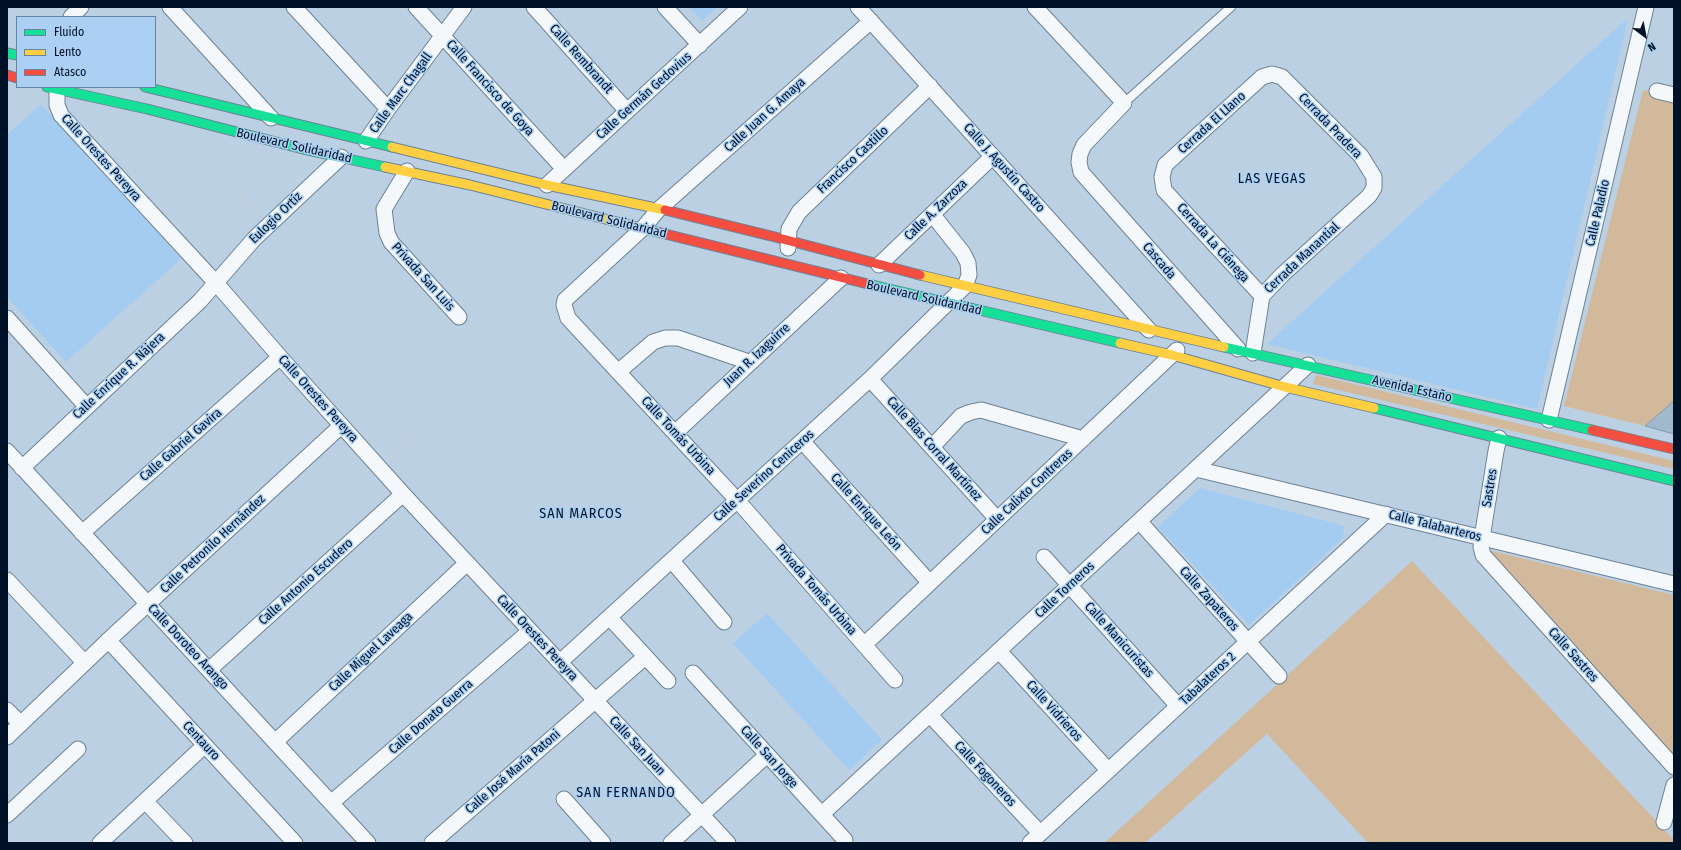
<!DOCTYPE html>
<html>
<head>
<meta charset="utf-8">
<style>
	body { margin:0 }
	#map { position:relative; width:1681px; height:850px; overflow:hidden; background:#bcd0e3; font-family:"Fira Sans Condensed",sans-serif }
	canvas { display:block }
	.frame { position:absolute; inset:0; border:8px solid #001227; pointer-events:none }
	.legend { position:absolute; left:16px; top:16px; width:140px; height:72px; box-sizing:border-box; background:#acd0f3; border:1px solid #6784a1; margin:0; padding:5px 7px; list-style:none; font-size:12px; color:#001227 }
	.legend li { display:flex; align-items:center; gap:8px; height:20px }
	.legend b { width:20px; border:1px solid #6784a1 }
	.north { position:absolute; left:1625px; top:16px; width:40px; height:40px; -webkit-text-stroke:3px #acd0f3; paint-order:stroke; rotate:148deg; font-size:11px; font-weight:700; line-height:16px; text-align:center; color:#001227 }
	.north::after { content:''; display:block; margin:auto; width:14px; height:18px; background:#001227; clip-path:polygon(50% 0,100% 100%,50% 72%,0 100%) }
</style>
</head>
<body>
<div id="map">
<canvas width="1681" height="850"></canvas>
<div class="frame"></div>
<ul class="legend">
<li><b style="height:5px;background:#16e098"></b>Fluido</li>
<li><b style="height:5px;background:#ffcf43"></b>Lento</li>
<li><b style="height:5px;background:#f24e42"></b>Atasco</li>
</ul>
<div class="north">N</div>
</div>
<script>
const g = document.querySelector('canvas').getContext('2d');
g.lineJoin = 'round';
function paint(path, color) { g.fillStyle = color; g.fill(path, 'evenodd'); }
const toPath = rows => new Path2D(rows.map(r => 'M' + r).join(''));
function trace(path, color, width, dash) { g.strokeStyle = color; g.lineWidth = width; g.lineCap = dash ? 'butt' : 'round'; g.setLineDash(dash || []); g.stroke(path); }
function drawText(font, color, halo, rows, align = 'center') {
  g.font = font + ' "Fira Sans Condensed",sans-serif'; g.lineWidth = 3; g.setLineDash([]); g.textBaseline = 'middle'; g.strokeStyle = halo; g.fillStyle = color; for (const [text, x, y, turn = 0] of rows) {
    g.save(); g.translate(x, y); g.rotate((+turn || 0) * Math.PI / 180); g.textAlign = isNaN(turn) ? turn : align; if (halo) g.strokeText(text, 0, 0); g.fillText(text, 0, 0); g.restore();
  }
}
paint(toPath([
	[689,7,717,7,702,21],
	[1628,18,1537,409,1267,344],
	[41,104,181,259,66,362,7,297,7,135],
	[1200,488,1344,526,1343,538,1249,625,1158,527],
	[767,613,882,740,849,770,733,643]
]), '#a4cbf0');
paint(toPath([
	[1643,90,1674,98,1674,401,1645,426,1564,406],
	[1316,375,1674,461,1674,469,1313,384],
	[1488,550,1674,595,1674,757],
	[1412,561,1674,840,1674,843,1368,843,1267,734,1145,843,1104,843]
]), '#d3b99b');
const building = toPath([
	[1674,401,1674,434,1645,426,1674,401]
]);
paint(building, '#a0b9cf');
trace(building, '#8398aa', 1);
const lane = toPath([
	[1124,103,1231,7]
]);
const street = toPath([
	[170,7,271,118],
	[294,7,388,109],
	[416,7,563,168],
	[534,7,627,111],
	[665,7,700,45],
	[858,7,1149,330],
	[1035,7,1124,103,1084,145,1080,154,1079,162,1081,172,1238,349],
	[71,17,81,7],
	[871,21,659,209,643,228,565,300,564,305,568,318,737,500,895,680],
	[57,90,57,105,61,115,216,283,280,357,403,494,728,843],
	[1657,91,1674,95],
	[366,141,388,109,464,7],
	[407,171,384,209,387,233,391,242,459,317],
	[547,185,740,7],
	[788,248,789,229,799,212,930,86],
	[879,265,993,156],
	[7,318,87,407],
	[1253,353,1262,296,1283,274,1369,196,1374,188,1374,177,1361,156,1282,77,1272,74,1262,77,1165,165,1162,177,1164,190,1262,296],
	[618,372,653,342,665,338,678,338,749,362],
	[870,379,997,519],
	[1549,420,1646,7],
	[675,433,841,278],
	[1499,438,1496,451,1482,538,1481,547,1483,555,1674,767],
	[802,441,930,583],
	[932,447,961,416,971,412,981,410,1083,439],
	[7,451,368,843],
	[22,468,200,301,254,239,341,157],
	[1196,469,1674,584],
	[1139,521,1279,676],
	[82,533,280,357],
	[1044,557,1178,706],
	[672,561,724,622],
	[7,580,84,662],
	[610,618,668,681],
	[108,640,295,843],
	[864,645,1177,350],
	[999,651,1108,770],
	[560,662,870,379,965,286,969,275,968,263,963,253,932,214],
	[209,670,403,494],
	[693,673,845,840],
	[7,710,21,724],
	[930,715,1040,833],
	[7,737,116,633,341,426],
	[275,742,467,563],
	[564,799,603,843],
	[145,801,185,843],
	[331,803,530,631],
	[822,814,1308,365],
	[7,815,78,749],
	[1664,822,1674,785],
	[100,843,205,745],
	[432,843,645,657],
	[671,843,767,755],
	[1030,843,1386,514]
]);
const fast = toPath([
	[7,53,17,55],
	[47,87,147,109,307,150,385,167],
	[145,87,392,147],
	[872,285,1120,343],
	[1224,347,1592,430],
	[1374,408,1674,481]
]);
const slow = toPath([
	[392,147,547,185,665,210],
	[385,167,470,185,645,229],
	[920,275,1224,347],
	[1120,343,1172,355,1285,387,1374,408]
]);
const jam = toPath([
	[7,75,17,78],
	[665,210,775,237,920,275],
	[645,229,872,285],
	[1592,430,1674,449]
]);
trace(lane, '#6c8295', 10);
trace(street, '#6c8295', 17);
trace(fast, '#6c8295', 11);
trace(slow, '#6c8295', 11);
trace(jam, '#6c8295', 11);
trace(toPath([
	[237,189,260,216],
	[390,459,415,436]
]), '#c8ced5', 2.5, [4, 2]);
trace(lane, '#f5f8fb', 8);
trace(street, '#f5f8fb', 15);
trace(fast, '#16e098', 9);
trace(slow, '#ffcf43', 9);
trace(jam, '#f24e42', 9);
drawText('13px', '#001227', '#acd0f3', [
	["Calle Rembrandt",581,59,48],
	["Calle Francisco de Goya",490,88,48],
	["Calle Marc Chagall",401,93,-54],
	["Calle Germán Gedovius",644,96,-42],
	["Calle Juan G. Amaya",765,115,-42],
	["Cerrada El Llano",1212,123,-42],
	["Cerrada Pradera",1330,126,46],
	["Boulevard Solidaridad",294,146,13],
	["Calle Orestes Pereyra",101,158,48],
	["Francisco Castillo",853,160,-43],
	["Calle J. Agustín Castro",1004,168,48],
	["Calle A. Zarzoza",936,210,-44],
	["Calle Paladio",1598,213,-77],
	["Eulogio Ortíz",276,218,-44],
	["Boulevard Solidaridad",609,220,14],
	["Cerrada La Ciénega",1213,243,48],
	["Cerrada Manantial",1302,258,-43],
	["Cascada",1159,261,49],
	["Privada San Luis",423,277,48],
	["Boulevard Solidaridad",924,298,13],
	["Juan R. Izaguirre",757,355,-43],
	["Calle Enrique R. Nájera",119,376,-43],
	["Avenida Estaño",1412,389,13],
	["Calle Orestes Pereyra",318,399,48],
	["Calle Tomás Urbina",678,436,47],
	["Calle Gabriel Gavira",181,445,-41],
	["Calle Blas Corral Martínez",934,449,48],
	["Calle Severino Ceniceros",764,476,-42],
	["Sastres",1490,488,-81],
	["Calle Calixto Contreras",1027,492,-43],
	["Calle Enrique León",866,512,48],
	["Calle Talabarteros",1435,526,14],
	["Calle Petronilo Hernández",213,544,-43],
	["Calle Antonio Escudero",306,582,-42],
	["Privada Tomás Urbina",816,590,49],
	["Calle Torneros",1065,590,-43],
	["Calle Zapateros",1209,599,48],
	["Calle Orestes Pereyra",537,638,47],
	["Calle Manicuristas",1119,640,48],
	["Calle Doroteo Arango",188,647,47],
	["Calle Miguel Laveaga",371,652,-43],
	["Calle Sastres",1573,655,48],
	["Tabalateros 2",1208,679,-43],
	["Calle Vidrieros",1054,711,48],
	["Calle Donato Guerra",431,717,-41],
	["Centauro",201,741,47],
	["Calle San Juan",637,746,47],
	["Calle San Jorge",769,757,48],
	["Calle José María Patoni",513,772,-41],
	["Calle Fogoneros",985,774,47]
]);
g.letterSpacing = '1px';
drawText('14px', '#001227', '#acd0f3', [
	["LAS VEGAS",1272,179],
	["SAN MARCOS",581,514],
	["SAN FERNANDO",626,793]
]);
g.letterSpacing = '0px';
</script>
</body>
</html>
